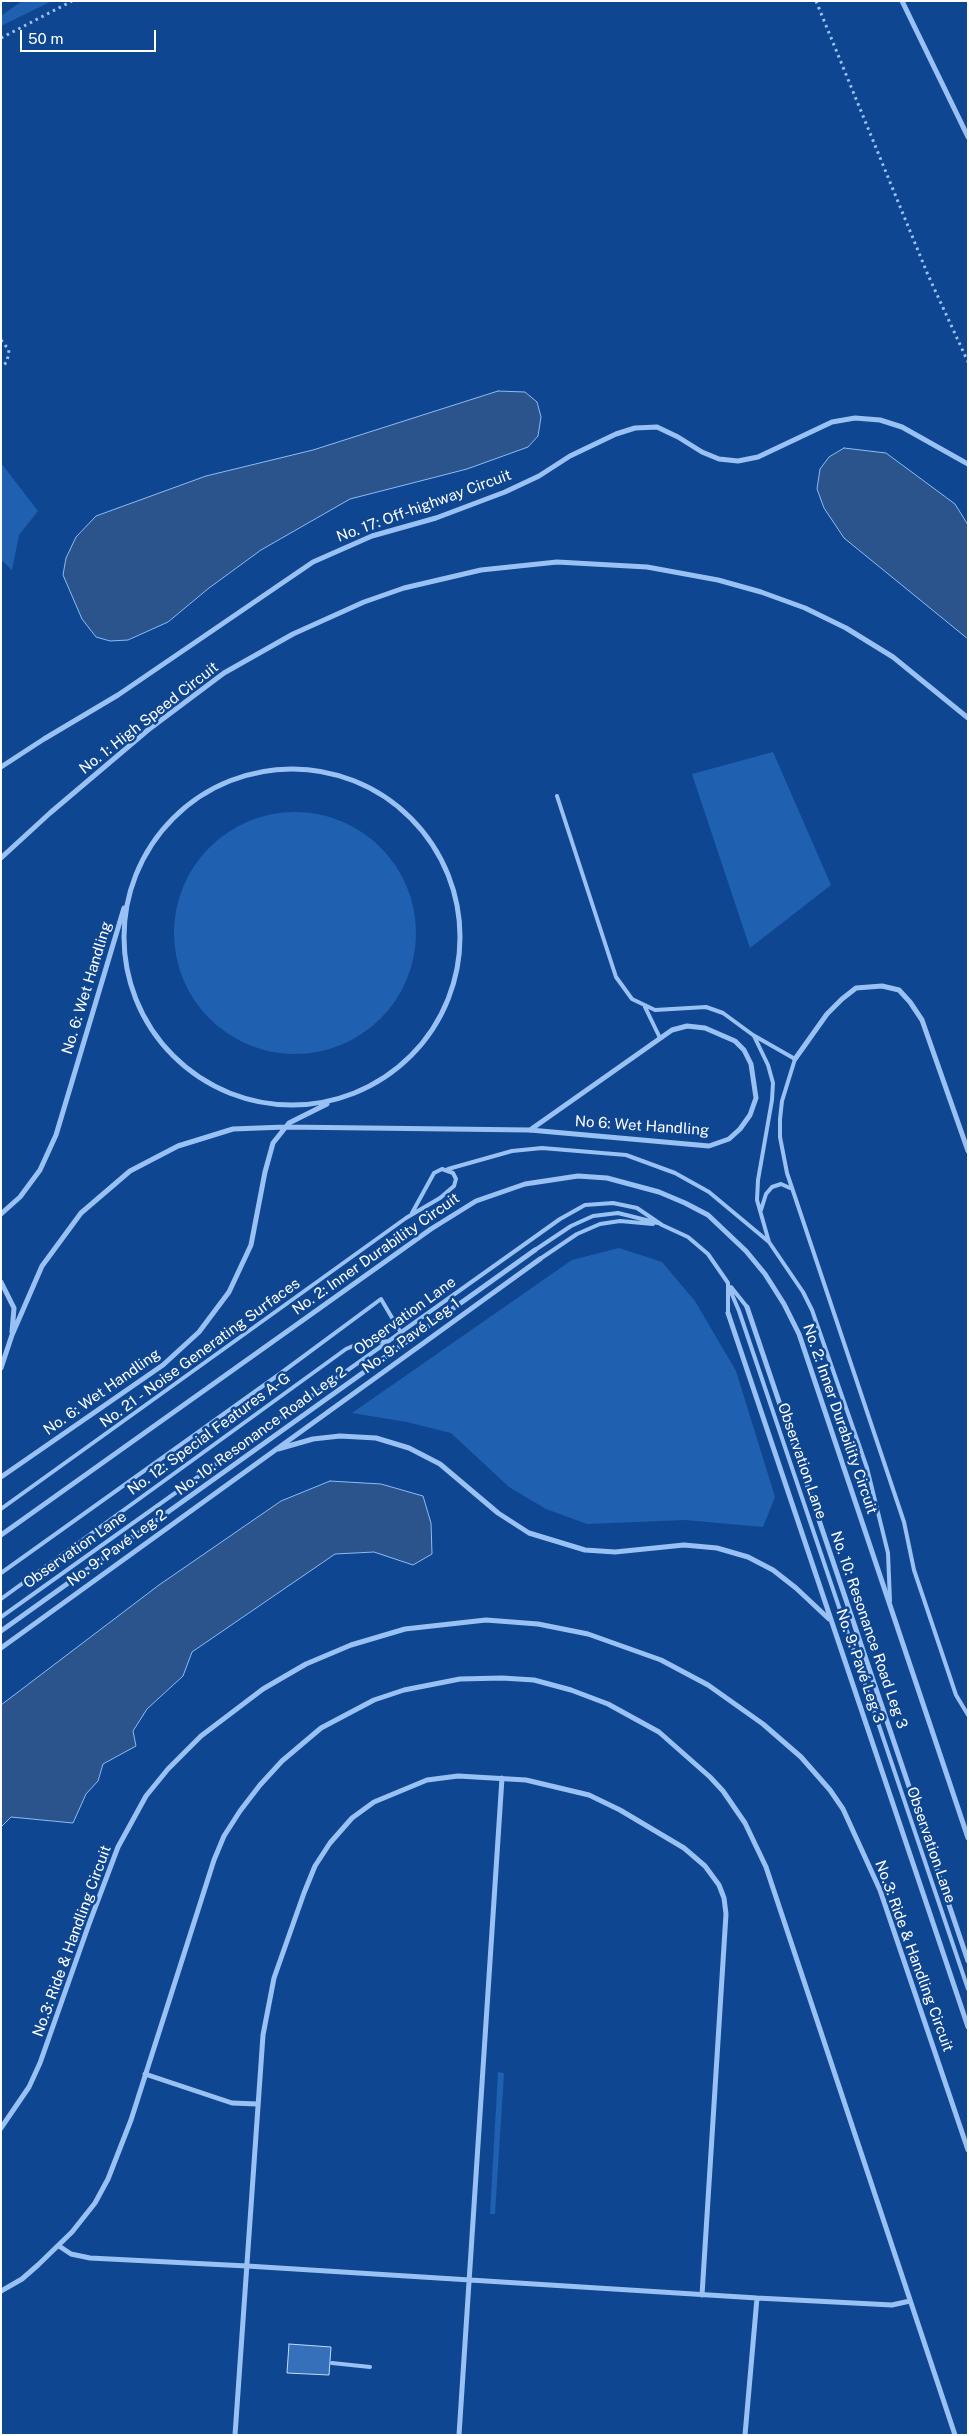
<!DOCTYPE html>
<html>
<head>
<meta charset="utf-8">
<style>
	body { margin:0 }
	#map { position:relative; width:969px; height:2436px; overflow:hidden; background:#0f4691; font-family:"Public Sans",sans-serif }
	canvas { display:block }
	.frame { position:absolute; inset:0; border:2px solid #fff; pointer-events:none }
	.scale { position:absolute; left:20px; top:30px; width:136px; height:22px; box-sizing:border-box; border:2px solid #fff; border-top:0; padding-left:6px; font-size:15px; line-height:18px; white-space:nowrap; color:#fff; -webkit-text-stroke:4px #0f4691; paint-order:stroke }
</style>
</head>
<body>
<div id="map">
<canvas width="969" height="2436"></canvas>
<div class="frame"></div>
<div class="scale">50 m</div>
</div>
<script>
const g = document.querySelector('canvas').getContext('2d');
g.lineJoin = 'round';
function paint(path, color) { g.fillStyle = color; g.fill(path, 'evenodd'); }
const toPath = rows => new Path2D(rows.map(r => 'M' + r).join(''));
function trace(path, color, width, dash) { g.strokeStyle = color; g.lineWidth = width; g.lineCap = dash ? 'butt' : 'round'; g.setLineDash(dash || []); g.stroke(path); }
function drawText(font, color, halo, rows, align = 'center') {
  g.font = font + ' "Public Sans",sans-serif'; g.lineWidth = 5; g.setLineDash([]); g.textBaseline = 'middle'; g.strokeStyle = halo; g.fillStyle = color; for (const [text, x, y, turn = 0] of rows) {
    g.save(); g.translate(x, y); g.rotate((+turn || 0) * Math.PI / 180); g.textAlign = isNaN(turn) ? turn : align; if (halo) g.strokeText(text, 0, 0); g.fillText(text, 0, 0); g.restore();
  }
}
paint(toPath([
	[22,1,52,1,1,26,1,16],
	[1,463,38,511,19,535,12,570,1,560],
	[773,752,831,885,750,948,692,774],
	'174 933a121 121 0 1 1 242 0a121 121 0 1 1-242 0Z',
	[619,1248,662,1262,695,1301,736,1371,775,1497,763,1527,685,1520,587,1524,546,1509,509,1487,451,1433,407,1422,352,1413,572,1260],
	[498,2072,504,2073,495,2214,490,2214]
]), '#2060b1');
const water = toPath([
	[498,391,525,392,537,402,541,417,538,436,528,447,467,469,350,499,261,550,209,588,168,622,128,640,110,641,96,637,82,619,63,575,66,558,76,537,96,516,206,476,313,450,498,391],
	[844,448,886,453,955,504,968,525,968,639,844,538,824,508,817,489,820,469,829,457,844,448],
	[330,1481,381,1484,423,1496,431,1523,432,1554,413,1565,374,1552,335,1554,192,1652,183,1676,147,1709,133,1731,136,1746,103,1764,98,1781,86,1794,73,1823,11,1817,1,1827,1,1705,159,1585,281,1501,330,1481]
]);
paint(water, '#2c548c');
trace(water, '#8bbcf7', 1);
const building = toPath([
	[289,2344,331,2347,329,2375,287,2373,289,2344]
]);
paint(building, '#3770ba');
trace(building, '#c1dcfe', 1);
trace(toPath([
	[816,1,928,275,968,362],
	[1,38,72,1],
	[1,340,9,350,7,362,1,367]
]), '#9ac1f4', 3, [2.5, 4]);
trace(toPath([
	[557,796,616,977,632,999,655,1010,706,1007,723,1013,753,1035,795,1059,782,1101,780,1119,780,1137,787,1173,904,1522,914,1570,956,1695,968,1715],
	[645,1007,660,1038],
	[754,1036,768,1065,773,1083,772,1100,758,1180,757,1200,769,1242],
	[448,1169,512,1151,542,1148,626,1155,675,1173,709,1192,769,1242,803,1292,812,1310,867,1468,888,1553,890,1601],
	[761,1210,766,1194,772,1187,781,1184,790,1188],
	[535,1250,571,1226,593,1216,618,1213,658,1223],
	[540,1259,577,1234,600,1224,620,1221,653,1224],
	[728,1285,739,1311,968,1989],
	[731,1287,747,1307],
	[1,1509,406,1218,440,1198,454,1186,456,1179,453,1173,442,1169,434,1173,412,1213],
	[1,1573,281,1373,381,1299,401,1333],
	[1,1599,346,1349,362,1342,389,1341],
	[1,1617,560,1219,585,1205,613,1203,637,1208,662,1225,688,1237,708,1254,728,1283,728,1313],
	[332,2363,370,2367]
]), '#9ac1f4', 4);
trace(toPath([
	[902,1,968,137],
	[1,767,44,739,118,695,313,562,372,536,436,518,505,492,539,476,570,456,616,434,635,428,657,427,678,437,702,452,719,459,738,461,758,457,832,422,855,418,880,420,902,427,968,464],
	'124 937a168 168 0 1 1 336 0a168 168 0 1 1-336 0Z',
	[1,858,50,813,148,730,224,673,293,634,364,602,404,588,481,570,557,562,647,567,718,580,761,592,805,608,846,628,893,657,968,718],
	[795,1059,827,1014,842,999,856,988,882,986,899,990,910,1002,922,1020,968,1151],
	[1,1214,20,1197,40,1170,56,1135,124,908],
	[1,1282,14,1308,12,1332],
	[747,1307,968,1961],
	[728,1313,968,2027],
	[1,1368,12,1335,42,1266,81,1213,130,1171,178,1146,233,1129,285,1127,530,1130,709,1146,729,1139,740,1129,750,1115,756,1098,751,1064,744,1050,735,1041,705,1028,687,1026,672,1030,530,1130],
	[278,1449,313,1439,340,1436,376,1438,409,1448,440,1464,498,1513,529,1533,585,1550,615,1552,684,1545,717,1548,748,1557,773,1570,796,1588,829,1619],
	[1,1477,163,1365,199,1332,229,1292,251,1245,265,1172,273,1143,289,1123,327,1104],
	[1,1535,431,1229,476,1201,525,1184,578,1176,607,1178,659,1192,685,1203,708,1215,746,1251,765,1274,784,1304,799,1334,968,1838],
	[1,1631,535,1250],
	[1,1648,540,1259],
	[145,2074,232,2103,257,2104],
	[1,2128,29,2087,40,2063,89,1924,118,1847,146,1796,168,1769,201,1736,263,1689,306,1664,351,1645,405,1629,486,1620,538,1624,588,1634,661,1660,708,1685,763,1724,801,1757,830,1790,843,1809,880,1890,968,2150],
	[59,2246,71,2254,90,2258,247,2266,757,2298,892,2305,910,2301],
	[1,2291,22,2279,38,2265,72,2232,95,2203,108,2179,131,2120,214,1860,224,1836,240,1811,260,1785,282,1761,321,1728,374,1700,404,1690,460,1679,502,1678,534,1680,571,1690,608,1704,659,1732,710,1777,723,1791,745,1823,766,1867,955,2435],
	[235,2435,263,2035,274,1978,304,1893,315,1866,330,1843,352,1818,374,1802,427,1780,458,1776,526,1780,589,1795,620,1810,684,1848,705,1866,719,1885,724,1898,726,1914,702,2295],
	[459,2435,502,1778],
	[745,2435,757,2298]
]), '#9ac1f4', 5);
drawText('15px', '#fff', '#0f4691', [
	["No. 17: Off-highway Circuit",424,506,-20],
	["No. 1: High Speed Circuit",149,718,-38],
	["No. 6: Wet Handling",87,988,-73],
	["No 6: Wet Handling",642,1126,4],
	["No. 2: Inner Durability Circuit",376,1254,-35],
	["Observation Lane",405,1316,-36],
	["No. 9: Pavé Leg 1",411,1336,-36],
	["No. 21 - Noise Generating Surfaces",200,1353,-36],
	["No. 6: Wet Handling",102,1392,-35],
	["No. 2: Inner Durability Circuit",840,1419,71],
	["No. 10: Resonance Road Leg 2",261,1431,-36],
	["No. 12: Special Features A-G",209,1434,-36],
	["Observation Lane",802,1461,71],
	["No. 9: Pavé Leg 2",117,1548,-36],
	["Observation Lane",75,1550,-35],
	["No. 10: Resonance Road Leg 3",869,1630,71],
	["No. 9: Pavé Leg 3",860,1666,71],
	["Observation Lane",931,1845,71],
	["No.3: Ride & Handling Circuit",72,1941,-70],
	["No.3: Ride & Handling Circuit",914,1956,70]
]);
</script>
</body>
</html>
